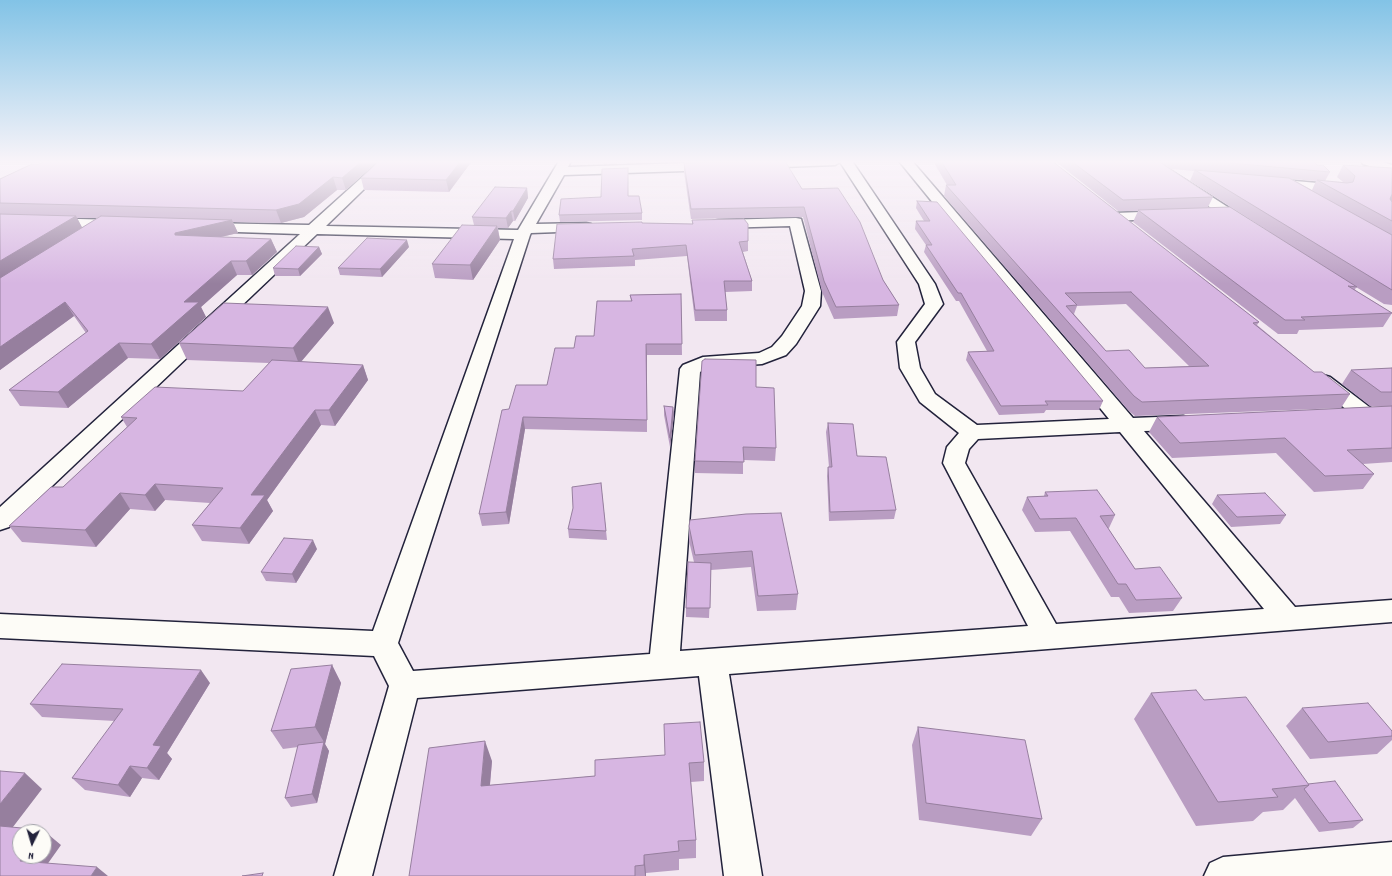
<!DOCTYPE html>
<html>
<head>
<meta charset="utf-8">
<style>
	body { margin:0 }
	#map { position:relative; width:1392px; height:876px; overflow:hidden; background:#f2e7f1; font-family:Dekko,sans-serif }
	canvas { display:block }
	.north { position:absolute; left:12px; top:824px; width:40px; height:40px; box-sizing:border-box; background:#fdfcf7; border:1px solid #a5a5ac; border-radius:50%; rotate:185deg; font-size:11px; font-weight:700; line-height:16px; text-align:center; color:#22223b }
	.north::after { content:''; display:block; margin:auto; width:14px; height:18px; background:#22223b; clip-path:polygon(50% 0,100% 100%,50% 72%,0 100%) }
</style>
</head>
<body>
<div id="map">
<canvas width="1392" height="876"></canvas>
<div class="north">N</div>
</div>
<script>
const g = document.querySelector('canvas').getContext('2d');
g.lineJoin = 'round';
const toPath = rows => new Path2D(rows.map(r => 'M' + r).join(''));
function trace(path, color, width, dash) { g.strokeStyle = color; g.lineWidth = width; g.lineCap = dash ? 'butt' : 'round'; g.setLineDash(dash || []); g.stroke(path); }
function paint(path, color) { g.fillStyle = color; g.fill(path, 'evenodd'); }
const minor = toPath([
	[380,161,393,161,326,226,518,230,559,161,571,161,568,167,714,162,718,163,720,166,718,169,714,170,564,175,536,224,586,223,591,224,593,227,591,230,586,231,531,233,530,235,398,643,413,671,650,654,680,369,683,365,703,357,759,353,772,347,782,336,802,306,805,291,790,226,718,228,713,227,711,224,713,221,718,220,796,218,801,219,821,291,820,306,796,344,786,355,762,364,707,368,700,372,680,651,1028,626,943,463,947,447,959,433,920,402,900,368,897,342,925,304,919,284,840,162,835,165,756,168,752,167,750,164,753,161,852,161,935,284,943,304,915,342,920,368,935,394,977,425,1109,419,899,161,912,161,1133,418,1183,416,1191,418,1194,423,1191,428,1183,430,1144,431,1295,607,1392,600,1392,622,729,674,762,876,724,876,699,676,417,698,372,876,334,876,389,686,374,656,0,638,0,614,373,631,514,239,317,234,9,527,0,530,0,507,300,234,205,231,200,230,198,227,200,224,205,223,309,225,380,161],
	[1120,432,1264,609,1056,624,965,463,969,449,978,439,1120,432],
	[1141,161,1156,161,1248,220,1250,223,1248,226,1243,227,1238,226,1141,161],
	[1361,161,1380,161,1392,165,1392,173,1363,164,1361,161],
	[1272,179,1341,185,1346,186,1348,189,1346,192,1341,193,1267,186,1266,183,1267,180,1272,179],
	[1166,211,1171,212,1173,215,1171,218,1115,221,1110,220,1108,217,1110,214,1115,213,1166,211],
	[0,217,119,220,124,221,126,224,124,227,119,228,0,225,0,217],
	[1323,375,1330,377,1372,409,1376,414,1372,419,1365,420,1358,419,1316,385,1313,381,1316,377,1323,375],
	[1392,842,1392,876,1204,876,1210,863,1223,857,1392,842]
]);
trace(minor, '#22223b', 3);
paint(minor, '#fdfcf7');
paint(toPath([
	[378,161,346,190,337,190,304,217,281,223,233,222,238,233,221,237,271,239,277,252,252,275,237,275,201,307,206,317,160,359,128,358,68,408,20,406,9,390,86,333,74,316,0,370,0,179],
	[77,218,97,218,82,228],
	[472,161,449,192,364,190,361,178],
	[603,161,629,161,629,163,603,164],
	[933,161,1052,161,1259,322,1257,325,1314,372,1350,394,1341,408,1135,416,1128,410,944,196,946,185,947,185],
	[1126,304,1189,366,1145,368,1106,351,1074,314,1077,306],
	[1055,161,1158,161,1213,197,1208,207,1270,232,1190,181,1194,171,1170,169,1159,161,1313,161,1317,165,1330,172,1325,181,1343,182,1337,177,1343,165,1392,168,1392,305,1384,304,1356,287,1355,290,1392,313,1383,327,1299,330,1297,334,1278,334,1133,222,1138,211,1118,211],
	[1292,179,1316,181,1312,190],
	[684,163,802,189,883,280,899,305,897,316,834,319,822,292,803,217,691,219,684,172],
	[628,168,628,196,642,213,642,220,560,222,559,215,601,197],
	[527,188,528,198,515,221,513,221,508,228,498,228,500,240,473,280,435,278,432,264,474,225,472,217],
	[917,201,1103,401,1099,410,1046,410,1044,413,999,415,966,360,968,352,987,351,959,301,956,301,924,252,926,245,915,229,916,221,924,221,916,208],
	[692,220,748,241,748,251,743,252,752,281,752,291,725,292,727,310,727,321,695,321,687,256,635,260,635,266,554,269,553,259,642,223,692,224],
	[319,247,322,254,300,276,275,276,273,268],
	[409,247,382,277,340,275,338,268],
	[681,294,682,355,647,355,647,432,525,429,509,524,482,526,479,514,509,409,547,385,574,348,594,336,631,301,630,295],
	[334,323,301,362,363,365,368,380,335,426,321,425,267,500,273,511,249,544,202,541,192,525,210,503,165,500,155,511,130,509,96,547,22,542,9,526,63,487,127,427,121,417,243,391,269,363,187,360,179,343],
	[1392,368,1392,406,1370,406,1342,384,1351,370],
	[756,387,776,448,775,461,743,460,743,474,695,473,695,461],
	[664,406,673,407,674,415,670,447,664,415],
	[1392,406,1392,462,1363,464,1374,474,1363,489,1314,492,1276,453,1172,458,1149,432,1157,417],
	[828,423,857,456,896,510,894,519,829,521,827,476,828,467,829,467,826,432],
	[601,483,607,540,569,538,568,529],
	[1045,492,1115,515,1109,528,1108,528,1135,569,1182,598,1173,611,1129,613,1119,597,1111,597,1070,531,1035,532,1022,510,1027,497,1044,496],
	[1217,495,1286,515,1280,524,1231,527,1212,504],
	[746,514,798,594,796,610,757,611,751,567,711,570,709,618,686,617,686,608,694,562,689,541,689,526],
	[317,549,296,583,266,581,261,572],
	[332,665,341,683,325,744,329,751,317,803,291,807,285,798,298,747,283,749,271,731],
	[210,683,167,753,172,759,159,780,142,778,130,797,85,790,72,778,115,721,42,717,30,704],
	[1151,693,1204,700,1308,784,1363,820,1353,828,1319,832,1295,798,1283,810,1263,812,1253,821,1196,826,1134,719],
	[1302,708,1392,731,1392,740,1377,754,1310,759,1286,726],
	[918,727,1042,819,1031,836,919,820,912,745],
	[595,760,704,762,704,781,691,782,696,840,696,858,679,859,679,870,646,873,646,876,409,876,492,761,490,785,595,776]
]), '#b99dc2');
paint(toPath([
	[362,161,378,161,346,190,342,178],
	[461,161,472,161,449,192,446,180],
	[333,177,337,190,304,217,281,223,276,210],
	[527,188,528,198,515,221,513,211],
	[1392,194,1392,205,1385,206],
	[511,211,513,221,508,228,506,218],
	[76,216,83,229,0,280,0,261],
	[232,220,238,233,181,246,175,235,175,233],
	[497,226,500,240,473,280,470,265],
	[271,239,277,252,252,275,246,261],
	[407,240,409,247,382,277,380,269],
	[319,247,322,254,300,276,298,269],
	[231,261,237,275,201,307,206,317,160,359,151,344,184,302],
	[65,302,74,316,0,370,0,347],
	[328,307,334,323,299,364,293,348],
	[119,343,128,358,68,408,58,392],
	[646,344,647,355,647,432,647,420],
	[363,365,368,380,335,426,329,410],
	[673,407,674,415,670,447,670,438],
	[315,410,321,425,267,500,273,511,249,544,240,528,251,495],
	[523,417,525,429,509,524,506,512],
	[155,484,165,500,155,511,145,495],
	[120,493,130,509,96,547,85,530],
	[313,540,317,549,296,583,292,574],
	[332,665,341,683,325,744,329,751,317,803,312,794,324,742,315,727],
	[201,670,210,683,167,753,172,759,159,780,147,768,153,745],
	[485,741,492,761,488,805,481,786],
	[130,766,142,778,130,797,118,785],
	[25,773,42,789,3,840,0,838,0,804],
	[43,830,61,845,39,876,20,861,23,856,44,856,44,832,41,832],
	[644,855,646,873,646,876,645,876,644,865],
	[97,867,108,876,91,876]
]), '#967f9e');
const building = toPath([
	[45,161,362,161,342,178,333,177,299,204,276,210,0,203,0,179,32,164,39,164,45,161],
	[379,161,461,161,446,180,361,178,379,161],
	[760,161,785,161,802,189,838,188,860,222,883,280,899,305,836,307,824,281,804,207,691,209,684,163,760,161],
	[941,161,1052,161,1259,322,1253,323,1314,372,1322,372,1350,394,1142,402,1134,396,946,185,956,185,941,161],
	[1131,292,1209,366,1145,368,1129,350,1106,351,1066,306,1077,305,1065,293,1131,292],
	[1071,161,1158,161,1213,197,1123,200,1071,161],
	[1208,161,1313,161,1317,165,1323,165,1330,172,1208,161],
	[1343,165,1392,168,1392,194,1390,199,1392,202,1392,221,1317,180,1347,183,1353,182,1355,176,1343,165],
	[628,168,628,196,639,196,642,213,559,215,561,199,601,197,602,169,628,168],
	[1195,170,1289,178,1392,235,1392,290,1195,170],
	[495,187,527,188,513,211,511,211,506,218,472,217,495,187],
	[917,201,937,202,1103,401,1045,401,1048,405,1001,406,968,352,994,351,961,293,958,293,926,245,932,245,916,221,930,221,917,201],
	[1230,207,1357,287,1348,286,1392,313,1301,317,1305,320,1285,320,1138,210,1230,207],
	[0,214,76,216,0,261,0,214],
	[101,216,232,220,175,233,175,235,271,239,246,261,231,261,184,302,199,302,151,344,119,343,58,392,9,390,88,331,65,302,0,347,0,278,101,216],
	[744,219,748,224,748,241,739,242,752,281,724,281,727,310,695,310,686,245,632,249,634,256,553,259,557,224,642,222,642,223,693,224,692,220,744,219],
	[462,225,497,226,470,265,432,264,462,225],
	[367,238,407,240,380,269,338,268,367,238],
	[296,246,319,247,298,269,273,268,296,246],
	[681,294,682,344,646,344,647,420,523,417,506,512,479,514,502,410,509,409,516,385,547,385,555,348,574,348,576,336,594,336,597,301,632,301,630,295,681,294],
	[224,303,328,307,293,348,179,343,224,303],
	[705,359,756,360,756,387,774,388,776,448,743,447,744,462,695,461,702,361,705,359],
	[272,360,363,365,329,410,315,410,251,495,265,495,240,528,192,525,223,488,155,484,145,495,120,493,85,530,9,526,51,487,63,487,137,418,121,417,155,387,243,391,272,360],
	[1392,368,1392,392,1381,392,1351,370,1392,368],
	[664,406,673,407,670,438,664,406],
	[1392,406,1392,448,1347,450,1374,474,1325,476,1285,438,1180,443,1157,417,1392,406],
	[828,423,853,424,857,456,886,457,896,510,830,512,828,467,832,467,828,423],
	[601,483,606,531,568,529,573,508,572,487,601,483],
	[1097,490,1115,515,1100,516,1135,569,1160,567,1182,598,1136,600,1126,584,1118,584,1076,518,1040,519,1027,497,1048,496,1045,492,1097,490],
	[1265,493,1286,515,1237,517,1217,495,1265,493],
	[781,513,798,594,758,596,752,551,695,555,689,526,690,520,746,514,781,513],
	[284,538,313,540,292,574,261,572,284,538],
	[688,562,711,563,710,608,686,608,688,562],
	[62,664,201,670,153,745,161,746,147,768,130,766,118,785,72,778,123,709,30,704,62,664],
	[332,665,315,727,271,731,291,669,332,665],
	[1196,690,1204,700,1246,697,1309,785,1272,789,1278,797,1218,802,1151,693,1196,690],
	[1368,703,1392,731,1392,736,1328,742,1302,708,1368,703],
	[700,722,704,762,689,763,696,840,678,841,679,851,644,855,644,865,635,866,635,876,409,876,429,748,485,741,481,786,595,776,595,760,665,755,664,724,700,722],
	[918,727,1025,740,1042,819,926,803,918,727],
	[324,742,312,794,285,798,298,745,324,742],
	[0,771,25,773,0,804,0,771],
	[1335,781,1363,820,1329,823,1304,789,1309,785,1308,784,1335,781],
	[0,826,43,830,41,832,20,832,20,856,23,856,20,861,97,867,91,876,0,876,0,826],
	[263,873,262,876,242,876,263,873]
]);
paint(building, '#d7b6e2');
trace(building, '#967f9e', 1);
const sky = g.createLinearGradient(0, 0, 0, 284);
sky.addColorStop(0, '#82c3e6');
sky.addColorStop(0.57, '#f9f4f9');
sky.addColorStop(1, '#f9f4f900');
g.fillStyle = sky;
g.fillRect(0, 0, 1392, 284);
</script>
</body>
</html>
